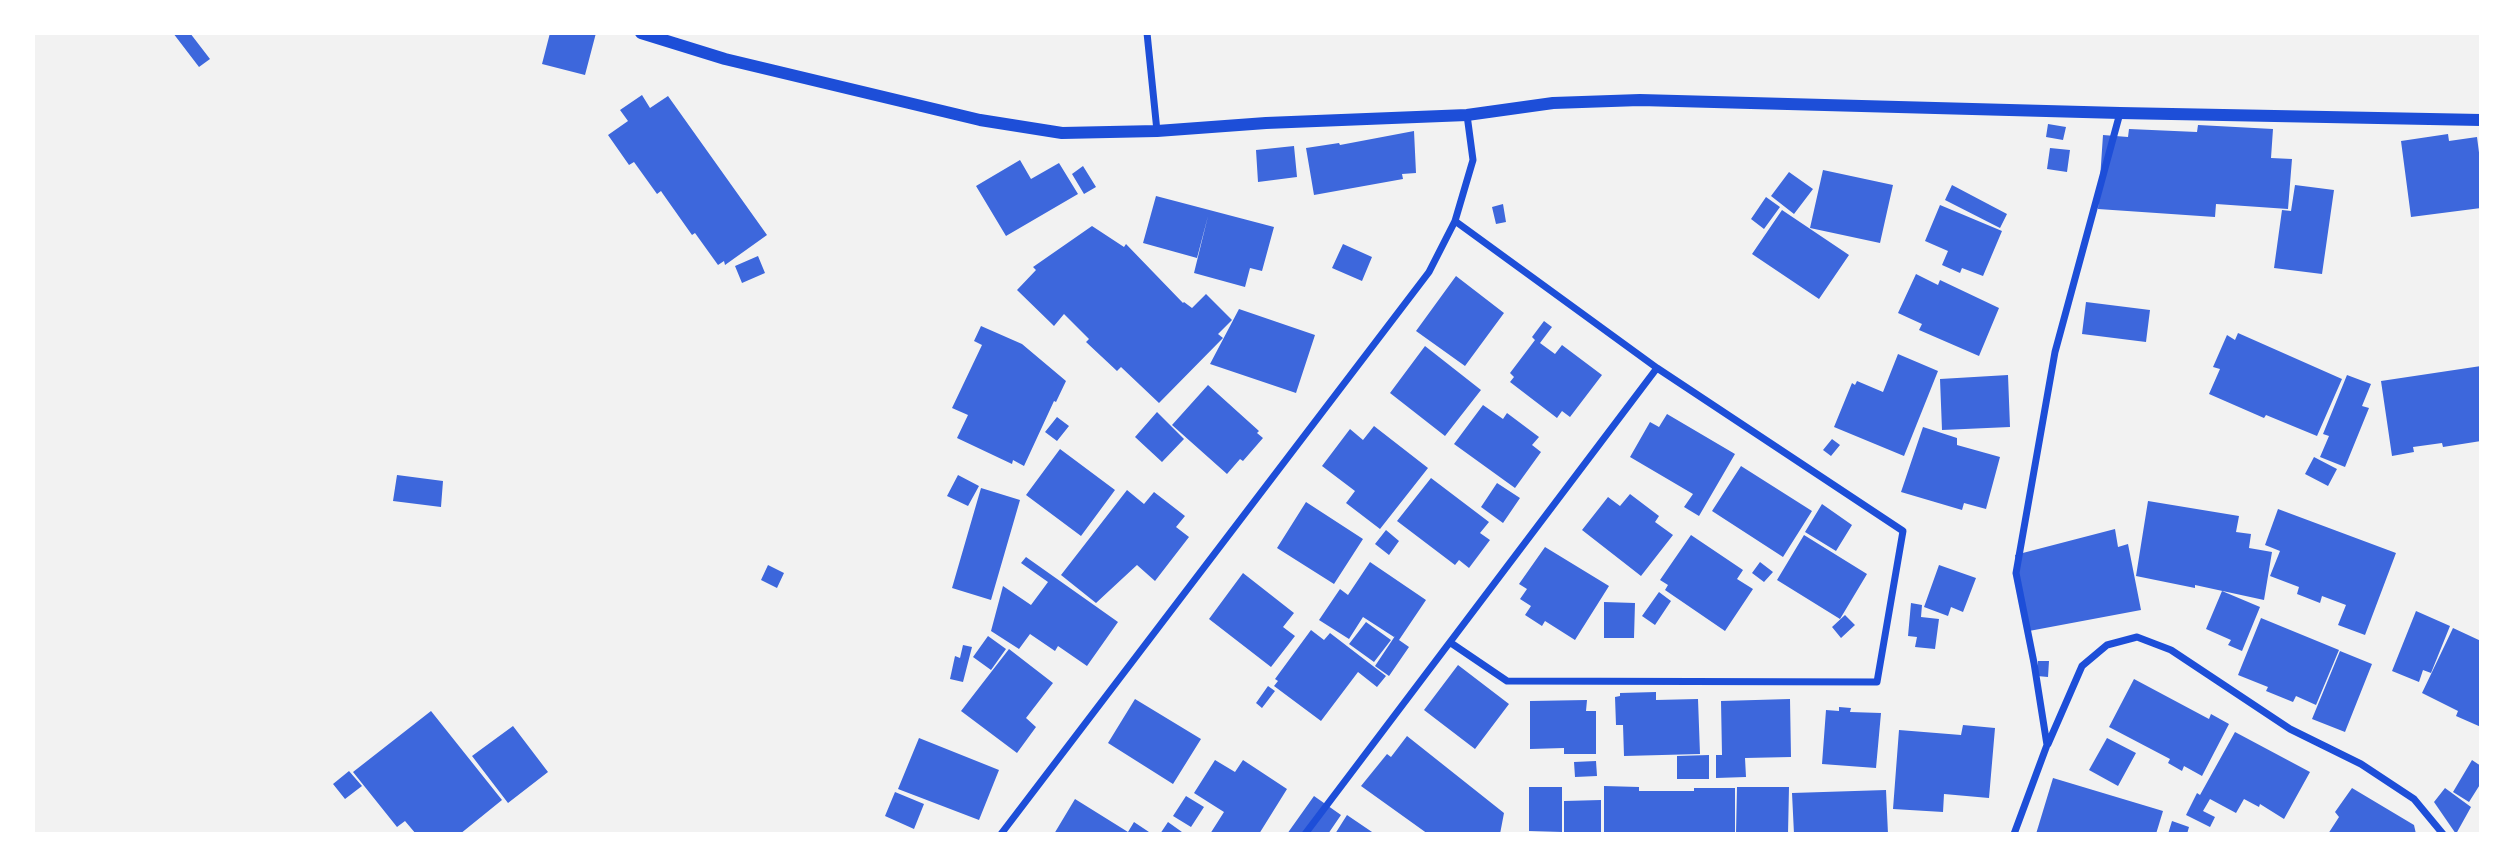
<!DOCTYPE html>
<html>
<head>
<meta charset="utf-8">
<style>
	body { margin:0 }
	#map { position:relative; width:2514px; height:867px; overflow:hidden; background:#f2f2f2; font-family:Signika,sans-serif }
	canvas { display:block }
	.frame { position:absolute; inset:0; border:35px solid #fff; pointer-events:none }
</style>
</head>
<body>
<div id="map">
<canvas width="2514" height="867"></canvas>
<div class="frame"></div>
</div>
<script>
const g = document.querySelector('canvas').getContext('2d');
g.lineJoin = 'round';
function paint(path, color) { g.fillStyle = color; g.fill(path, 'evenodd'); }
const toPath = rows => new Path2D(rows.map(r => 'M' + r).join(''));
function trace(path, color, width, dash) { g.strokeStyle = color; g.lineWidth = width; g.lineCap = dash ? 'butt' : 'round'; g.setLineDash(dash || []); g.stroke(path); }
paint(toPath([
	[173,33,190,33,210,59,199,67],
	[550,33,596,33,585,75,542,64],
	[642,95,650,108,668,96,767,235,725,265,724,261,718,265,695,233,692,235,663,194,661,191,657,194,634,162,629,165,608,135,628,121,620,110],
	[2048,124,2066,127,2063,140,2046,137],
	[2198,125,2273,129,2271,158,2292,159,2288,209,2216,204,2215,217,2098,209,2103,135,2128,137,2129,129,2197,132],
	[1414,131,1416,173,1402,174,1403,179,1314,195,1306,148,1339,143,1340,145],
	[2448,134,2449,141,2477,137,2481,168,2481,208,2411,217,2401,141],
	[1294,146,1297,177,1258,182,1256,150],
	[2050,148,2070,150,2067,172,2047,169],
	[1020,160,1031,179,1059,163,1078,194,1006,236,976,186],
	[1083,166,1096,187,1084,194,1072,174],
	[1823,170,1893,185,1880,243,1810,228],
	[1789,172,1813,189,1794,214,1771,196],
	[1952,185,2007,214,2000,228,1945,200],
	[2295,185,2334,190,2322,274,2274,268,2282,210,2291,211],
	[1156,196,1274,227,1262,271,1250,268,1245,287,1194,273,1208,216,1197,258,1143,243],
	[1766,197,1780,207,1764,229,1751,219],
	[1503,204,1506,222,1496,224,1492,207],
	[1940,205,2002,231,1983,276,1962,268,1960,273,1942,265,1948,251,1925,241],
	[1782,210,1849,255,1819,299,1752,254],
	[1092,226,1124,247,1126,244,1183,303,1184,302,1192,308,1206,294,1232,320,1218,334,1223,338,1159,403,1121,367,1117,371,1086,342,1089,339,1064,314,1054,326,1017,290,1036,270,1033,267],
	[1343,244,1372,257,1362,281,1332,268],
	[758,256,765,273,742,283,735,266],
	[1916,274,1938,285,1940,280,1999,308,1979,356,1919,330,1922,324,1898,313],
	[1456,276,1504,313,1465,366,1416,331],
	[2086,302,2150,310,2146,342,2082,334],
	[1239,309,1315,335,1296,393,1210,364],
	[1544,321,1552,327,1540,343,1555,354,1562,345,1602,375,1570,417,1562,411,1557,418,1510,382,1514,377,1510,373,1535,340,1532,337],
	[981,326,1022,344,1066,381,1056,402,1054,401,1024,466,1013,460,1012,464,957,438,968,415,952,408,982,345,974,341],
	[2238,333,2342,379,2317,436,2266,415,2264,418,2209,394,2220,369,2213,367,2227,335,2235,340],
	[1425,346,1481,390,1445,436,1390,393],
	[1898,354,1938,371,1904,456,1834,427,1852,383,1855,385,1857,381,1883,392],
	[2481,366,2481,441,2443,447,2442,443,2413,447,2414,452,2392,456,2381,381],
	[2008,375,2010,427,1942,430,1940,379],
	[2347,375,2371,384,2362,406,2369,408,2345,467,2320,457,2329,436,2323,434],
	[1208,385,1259,431,1257,433,1263,438,1243,461,1240,459,1227,474,1172,425],
	[1483,405,1503,419,1507,413,1539,437,1532,445,1541,452,1515,488,1454,444],
	[1157,412,1184,439,1162,462,1135,437],
	[1667,414,1735,454,1699,516,1684,507,1693,494,1630,457,1650,422,1659,427],
	[1057,417,1069,426,1057,441,1045,432],
	[1374,426,1428,468,1380,529,1346,503,1355,491,1322,466,1350,429,1363,440],
	[1923,427,1957,438,1957,445,2000,457,1986,509,1964,503,1962,510,1901,492],
	[1832,439,1840,445,1831,456,1823,450],
	[1060,449,1115,490,1081,536,1026,495],
	[2314,457,2337,469,2328,486,2305,474],
	[1741,466,1812,511,1783,557,1712,511],
	[397,475,443,481,441,507,393,501],
	[958,475,979,486,968,506,947,496],
	[1431,478,1489,522,1480,533,1490,540,1469,568,1459,560,1455,565,1397,521],
	[1497,483,1520,498,1503,523,1481,507],
	[981,488,1020,500,991,600,952,588],
	[1127,490,1144,504,1154,492,1185,516,1176,527,1189,537,1155,581,1137,565,1096,603,1061,575],
	[1630,494,1659,516,1655,522,1673,535,1641,576,1582,530,1608,497,1620,506],
	[2148,501,2239,516,2236,532,2251,534,2249,548,2272,552,2264,600,2195,585,2195,588,2136,576],
	[1306,502,1363,539,1334,584,1277,548],
	[1822,504,1852,525,1836,551,1805,532],
	[2278,509,2396,553,2365,635,2338,625,2346,605,2322,596,2320,603,2297,594,2299,587,2270,576,2280,551,2265,545],
	[2115,529,2118,547,2128,544,2141,610,2029,631,2015,555],
	[1386,530,1399,541,1389,555,1375,544],
	[1691,535,1743,570,1737,579,1753,589,1725,631,1665,590,1668,585,1660,580],
	[1804,535,1867,574,1840,619,1777,580],
	[1545,547,1609,586,1575,640,1545,621,1542,626,1525,615,1531,606,1520,599,1527,589,1519,584],
	[1026,557,1118,622,1087,666,1058,646,1055,651,1030,634,1019,649,991,631,1003,586,1031,605,1048,582,1021,563],
	[1370,562,1426,600,1399,640,1409,647,1389,676,1375,666,1395,636,1394,637,1363,617,1349,639,1319,620,1340,589,1348,595],
	[1760,562,1773,572,1764,582,1752,573],
	[768,565,784,573,777,588,761,580],
	[1939,565,1976,578,1963,612,1951,607,1948,616,1924,607],
	[1243,573,1294,613,1283,627,1295,636,1271,667,1209,619],
	[2222,591,2260,607,2242,651,2228,645,2231,640,2206,629],
	[1659,592,1671,601,1655,625,1642,616],
	[1604,602,1635,603,1634,638,1604,638],
	[1911,603,1922,605,1921,617,1939,619,1935,649,1915,647,1917,637,1908,636],
	[2416,611,2450,626,2431,673,2423,670,2419,682,2392,671],
	[1845,615,1855,625,1841,638,1832,627],
	[2261,618,2339,650,2316,705,2296,696,2293,702,2266,691,2268,687,2238,675],
	[1366,622,1391,640,1374,662,1349,644],
	[2453,628,2481,641,2481,727,2456,716,2458,711,2422,693],
	[1311,630,1324,640,1330,633,1386,676,1377,687,1358,672,1321,721,1274,686,1278,681,1275,679],
	[988,636,1006,649,991,670,973,657],
	[963,645,972,647,963,682,950,679,955,656,960,658],
	[1009,649,1053,683,1026,718,1036,727,1017,753,961,711],
	[2340,651,2372,664,2345,732,2312,719],
	[2038,661,2049,661,2048,677,2037,676],
	[1458,665,1509,704,1475,749,1424,710],
	[2134,679,2209,719,2211,714,2229,724,2202,776,2184,766,2182,771,2168,763,2170,759,2109,727],
	[1268,686,1275,691,1262,708,1256,703],
	[1656,692,1656,700,1698,699,1700,754,1624,756,1623,725,1616,725,1615,697,1620,696,1620,693],
	[1135,699,1201,739,1173,784,1108,743],
	[1790,699,1791,757,1745,758,1746,777,1716,778,1716,755,1722,755,1721,701],
	[1587,700,1586,711,1596,711,1596,754,1564,754,1564,748,1530,749,1530,701],
	[1839,707,1851,708,1850,712,1881,713,1876,768,1822,764,1826,710,1839,711],
	[431,711,502,800,460,834,416,834,405,821,397,827,353,772],
	[1963,725,1995,728,1989,798,1944,794,1943,812,1893,809,1899,730,1961,735],
	[513,726,548,772,508,803,472,756],
	[2235,732,2310,772,2284,819,2260,804,2259,807,2244,799,2236,813,2210,799,2203,811,2215,817,2210,827,2186,815,2197,793,2200,795],
	[1407,736,1504,813,1500,834,1428,834,1361,786,1387,754,1391,757],
	[919,738,999,770,979,820,898,789],
	[2107,738,2136,753,2118,786,2089,770],
	[1709,755,1709,779,1677,779,1677,756],
	[1215,760,1235,772,1243,760,1287,789,1259,834,1210,834,1224,812,1194,793],
	[2472,760,2481,766,2481,783,2469,802,2453,792],
	[1596,761,1597,776,1575,777,1574,762],
	[349,771,362,786,345,799,333,784],
	[2053,778,2163,811,2156,834,2036,834],
	[1604,786,1639,787,1639,791,1694,791,1694,788,1735,788,1735,834,1604,834],
	[1529,787,1562,787,1562,832,1529,831],
	[1737,787,1789,787,1788,834,1736,834],
	[2352,788,2414,825,2416,834,2328,834,2339,817,2335,812],
	[2445,788,2471,807,2456,834,2434,802],
	[1886,790,1888,834,1794,834,1792,793],
	[895,792,924,804,914,829,885,816],
	[1186,796,1204,807,1191,827,1173,816],
	[1314,796,1341,815,1328,834,1287,834],
	[1075,799,1128,832,1134,822,1152,834,1054,834],
	[1601,800,1601,834,1564,834,1564,801],
	[1347,815,1375,834,1335,834],
	[2172,821,2189,827,2187,834,2168,834],
	[1168,822,1182,832,1181,834,1160,834]
]), '#3d67dc');
trace(toPath([
	[1147,33,1157,131],
	[1451,643,1507,681,1877,682,1903,531,1657,368,1455,221],
	[2048,744,2082,666,2107,645,2137,637,2171,650,2290,729,2361,764,2414,799,2443,834],
	[1001,834,1429,272,1455,221,1473,160,1467,115],
	[1305,834,1657,368],
	[2014,834,2047,745,2034,663,2016,573,2055,352,2120,113]
]), '#1d4ed8', 7);
trace(toPath([
	[641,33,725,59,980,120,1062,133,1157,131,1266,123,1467,115,1553,103,1640,100,2120,113,2481,120]
]), '#1d4ed8', 12);
</script>
</body>
</html>
